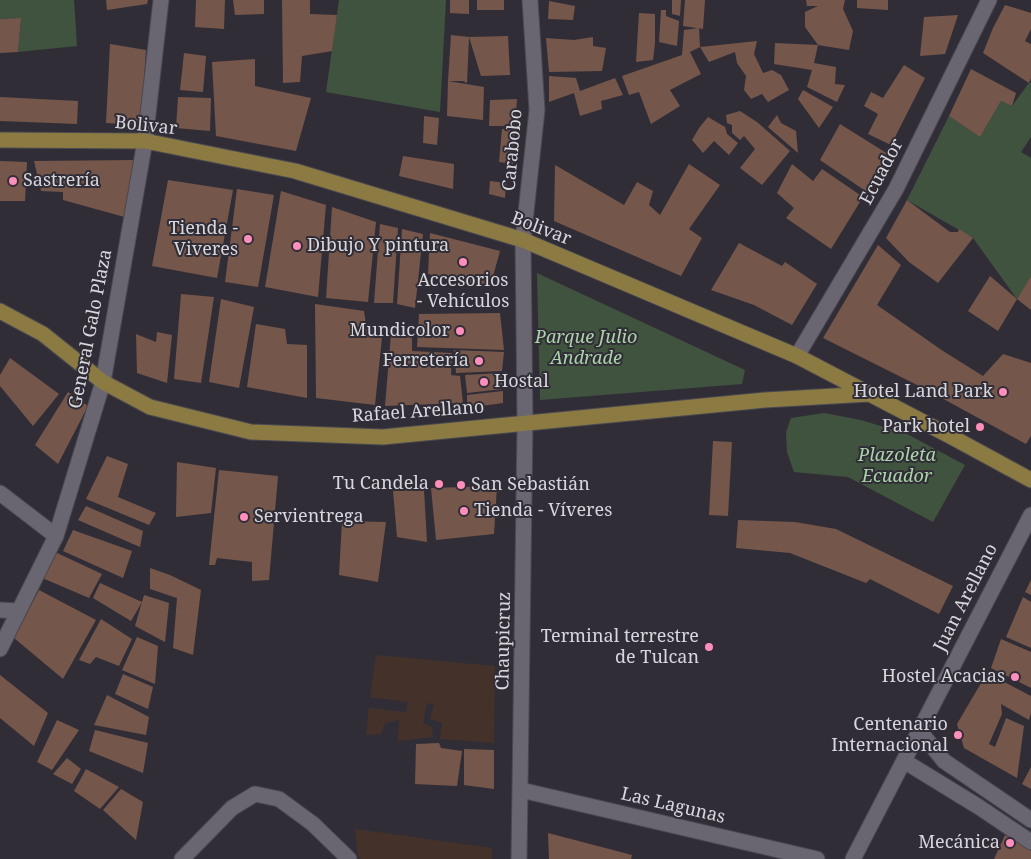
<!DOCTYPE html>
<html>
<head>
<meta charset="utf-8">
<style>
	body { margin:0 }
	canvas { display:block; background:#302d37 }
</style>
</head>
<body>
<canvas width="1031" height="859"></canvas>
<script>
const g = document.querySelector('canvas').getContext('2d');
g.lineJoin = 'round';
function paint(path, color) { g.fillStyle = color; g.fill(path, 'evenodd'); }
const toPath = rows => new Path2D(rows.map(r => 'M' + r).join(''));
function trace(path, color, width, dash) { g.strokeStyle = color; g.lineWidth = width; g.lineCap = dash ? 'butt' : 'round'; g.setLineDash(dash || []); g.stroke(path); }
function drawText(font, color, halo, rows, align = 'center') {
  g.font = font + ' "Noto Serif",serif'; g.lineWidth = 4; g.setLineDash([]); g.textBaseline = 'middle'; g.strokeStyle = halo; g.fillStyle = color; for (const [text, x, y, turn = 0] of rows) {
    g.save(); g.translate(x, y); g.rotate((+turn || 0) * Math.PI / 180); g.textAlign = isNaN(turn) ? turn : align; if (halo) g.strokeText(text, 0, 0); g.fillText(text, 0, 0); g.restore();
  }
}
paint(toPath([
	[376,655,495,666,494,743,440,739,442,723,430,719,434,704,427,703,423,723,432,727,433,737,398,741,399,720,385,723,381,734,366,735,369,708,406,712,408,702,370,697],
	[355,829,492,848,492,859,361,859,358,856]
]), '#44322a');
paint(toPath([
	[0,0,74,0,77,46,18,52,21,18,0,19],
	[339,0,446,0,440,112,326,92],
	[1029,83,1031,83,1031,137,1021,152,1031,158,1031,276,1017,299,973,238,907,200,949,116,980,137,1001,101,1012,106],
	[537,273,745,370,742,384,540,400],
	[824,413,861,420,907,434,965,465,933,522,848,477,794,472,787,452,786,432,791,418]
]), '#40533f');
paint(toPath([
	[106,0,148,0,147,4,107,10],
	[196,0,225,0,224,29,195,27],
	[233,0,264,0,264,14,235,15],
	[282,0,310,0,310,14,337,15,332,51,302,56,300,82,283,83],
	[450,0,469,0,469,14,450,13],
	[477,0,504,0,504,10,477,10],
	[672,0,681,0,680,16,672,14],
	[685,0,705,0,703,29,683,26],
	[806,0,845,0,843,9,853,31,849,50,818,45,805,27,805,12,818,6,807,6],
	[857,0,888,0,888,10,857,8],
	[549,1,575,6,573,20,548,19],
	[1005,5,1031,13,1031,29,1025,41,1031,44,1031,78,1029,83,983,53,993,28],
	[661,10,666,10,666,16,679,21,677,46,659,42],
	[639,13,655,14,655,43,653,60,636,62],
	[958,15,945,54,920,56,924,17],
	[21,18,18,52,0,53,0,19],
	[699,28,700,47,757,41,754,54,763,73,772,70,781,75,789,90,768,102,762,94,751,99,744,90,746,76,737,63,735,52,709,62,700,47,690,52,701,74,670,90,680,106,651,124,639,92,629,95,622,76,682,55,684,30],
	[451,35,469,37,467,83,463,81,448,81],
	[508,36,510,75,481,76,469,37],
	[593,37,593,46,606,48,602,71,549,72,546,38,574,40],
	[775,43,818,45,814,63,836,67,835,84,845,85,837,102,807,87,812,70,774,64],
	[110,44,146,50,143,94,143,125,106,123],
	[184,53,206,56,203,92,180,90],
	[255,59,255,86,311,98,296,151,216,136,212,62],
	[904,65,925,78,891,145,868,134,878,114,864,106,871,92,883,98],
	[971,69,1016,93,1012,106,1001,101,980,137,949,116],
	[549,76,576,78,580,91,615,78,623,95,601,101,602,109,580,116,574,93,549,102],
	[448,81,484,87,483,120,447,116],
	[803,90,833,107,819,128,798,99],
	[0,97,78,101,77,124,0,121],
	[178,97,211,98,210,131,176,128],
	[517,99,515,126,489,126,490,100],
	[740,111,757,122,790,151,762,185,740,168,755,149,744,136,740,140,732,133,732,125,727,123,726,115],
	[777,115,781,123,796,131,798,153,768,127],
	[424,116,439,118,437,145,423,143],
	[708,117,725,127,727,134,738,143,729,155,714,141,703,153,692,140,699,128],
	[840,124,888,154,867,192,820,160],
	[502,129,515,130,513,164,499,162],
	[403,156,454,164,453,189,399,176],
	[135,160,128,218,63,200,63,192,41,191,34,161],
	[0,161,27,162,25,201,0,201],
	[689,164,720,185,689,229,702,238,681,276,554,221,555,165,624,205,637,182,653,191,649,205,660,215],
	[792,164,813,181,822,169,863,197,831,249,786,218,794,208,777,193],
	[168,180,233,190,217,278,152,266],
	[490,181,506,183,505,198,489,194],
	[237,189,274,195,258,287,225,282],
	[281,191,326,205,318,297,265,287],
	[907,200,950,232,958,232,959,229,973,238,938,283,909,262,886,238],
	[332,207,376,222,368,302,326,298],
	[380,224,398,228,393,303,374,303],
	[402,229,423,234,415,308,397,304],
	[430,233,500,251,490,287,428,274],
	[739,243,782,266,785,262,817,284,792,325,754,305,711,290],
	[878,245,901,265,877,305,943,351,983,376,1003,354,1031,363,1031,436,1026,444,927,390,823,338],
	[990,276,1017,299,1031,276,1031,310,1017,299,998,331,968,311],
	[181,294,214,297,201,383,174,379],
	[221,299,254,307,239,388,209,382],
	[315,304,364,311,366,324,383,328,375,405,316,398],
	[500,313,504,350,417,347,419,314],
	[256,324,285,329,287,344,307,345,307,398,247,387],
	[157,332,172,335,167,383,137,373,136,334,156,342],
	[391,334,412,334,412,351,452,353,451,375,460,376,463,403,385,406],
	[454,350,504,352,502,371,456,373],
	[10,358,59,394,33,426,0,386,0,375],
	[502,373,503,389,467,393,465,375],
	[503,391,503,403,467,408,467,395],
	[68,392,88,406,58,464,35,445],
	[713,441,732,442,728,516,709,515],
	[107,456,128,464,118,497,156,513,149,525,86,499],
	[177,462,216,468,211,513,176,517],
	[219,470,278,476,269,580,252,581,252,562,217,558,215,565,209,565],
	[497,486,494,534,436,540,431,488],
	[424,490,427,542,397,537,393,491],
	[86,506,143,531,140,547,78,520],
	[738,520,795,522,836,529,953,586,939,614,870,579,866,583,790,553,736,548],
	[342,521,386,522,378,582,339,575],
	[73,530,132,551,123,578,63,551],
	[55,552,102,574,89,598,40,577],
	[150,568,170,575,201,590,193,655,173,648,177,598,150,589],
	[1031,580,1031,595,1025,592],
	[100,583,142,602,131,621,93,598],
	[39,590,96,620,63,679,14,638],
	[144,595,169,603,165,642,135,626],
	[1023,597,1031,602,1031,648,1006,637],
	[101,619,132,639,119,666,96,657,90,664,79,660],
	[137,637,158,646,155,684,122,670],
	[1001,639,1031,652,1031,688,991,668],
	[987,673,1031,696,1031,713,1029,720,1001,704,1002,714,989,744,995,747,1006,718,1024,726,1017,778,964,748,957,724],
	[123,674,153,687,148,709,115,694],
	[0,675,48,713,34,746,0,718],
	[107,695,149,717,146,735,94,725],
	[57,720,79,730,52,770,37,762],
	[95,730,148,743,143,773,89,751],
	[439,743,441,748,462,751,457,786,415,784,416,744],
	[464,749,494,750,494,789,464,785],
	[67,758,81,769,72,784,53,774],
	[1031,767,1031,789,1022,784],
	[86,769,119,787,100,809,74,791],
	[121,789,143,802,136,840,103,810],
	[548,833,632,855,631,859,549,859],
	[1005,835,1031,851,1031,859,994,859]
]), '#75564a');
const minor = toPath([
	[797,356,896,189,989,0],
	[0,493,56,536],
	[0,610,19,611],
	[0,649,56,536,103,382,145,141,161,0],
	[919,730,944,761,1031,820],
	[904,761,979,807,1031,842],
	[521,790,817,859],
	[182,859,232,808,255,794,279,799,313,824,349,859],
	[519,859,525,423,523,240,537,110,530,0],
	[853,859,1031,515]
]);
const major = toPath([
	[0,140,145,141,295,171,523,240,797,356,950,436,1031,480],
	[0,311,43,334,103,382,150,407,251,432,383,437,765,400,869,394]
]);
trace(minor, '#4a4850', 17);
trace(major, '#4a4850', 17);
trace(minor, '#696671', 15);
trace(major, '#8c7a43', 15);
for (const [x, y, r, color] of [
	[13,181,5,"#fe8ebc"],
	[248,239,5,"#fe8ebc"],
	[297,246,5,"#fe8ebc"],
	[463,262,5,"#fe8ebc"],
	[460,331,5,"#fe8ebc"],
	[479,361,5,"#fe8ebc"],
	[484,382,5,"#fe8ebc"],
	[1003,392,5,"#fe8ebc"],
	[980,427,5,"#fe8ebc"],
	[439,484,5,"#fe8ebc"],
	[461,485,5,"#fe8ebc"],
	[464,511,5,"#fe8ebc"],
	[244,517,5,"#fe8ebc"],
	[709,647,5,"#fe8ebc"],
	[1015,677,5,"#fe8ebc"],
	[958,735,5,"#fe8ebc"],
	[1010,843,5,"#fe8ebc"]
]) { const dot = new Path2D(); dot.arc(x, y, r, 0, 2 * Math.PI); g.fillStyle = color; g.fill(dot); trace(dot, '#302d37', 2); }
drawText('18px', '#d8d7dd', '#302d37', [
	["Bolivar",146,126,6],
	["Carabobo",513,150,-85],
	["Ecuador",882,172,-62],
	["Bolivar",541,229,21],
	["General Galo Plaza",91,329,-79],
	["Rafael Arellano",418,412,-4],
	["Juan Arellano",966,598,-63],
	["Chaupicruz",504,641,-89],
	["Las Lagunas",673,806,13]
]);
drawText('18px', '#d8d7dd', '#302d37', [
	["Sastrería",23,181,"left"],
	["Tienda -",238,229],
	["Viveres",238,250],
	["Dibujo Y pintura",307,246,"left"],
	["Accesorios",463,281,"center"],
	["- Vehículos",463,302,"center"],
	["Mundicolor",450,331],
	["Ferretería",469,361],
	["Hostal",494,382,"left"],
	["Hotel Land Park",993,392],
	["Park hotel",970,427],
	["Tu Candela",429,484],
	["San Sebastián",471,485,"left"],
	["Tienda - Víveres",474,511,"left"],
	["Servientrega",254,517,"left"],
	["Terminal terrestre",699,637],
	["de Tulcan",699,658],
	["Hostel Acacias",1005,677],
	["Centenario",948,725],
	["Internacional",948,746],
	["Mecánica",1000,843]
], 'right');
drawText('italic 18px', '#aad4a8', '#302d37', [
	["Parque Julio",586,338],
	["Andrade",586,359],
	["Plazoleta",897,456],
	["Ecuador",897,477]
]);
</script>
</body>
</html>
